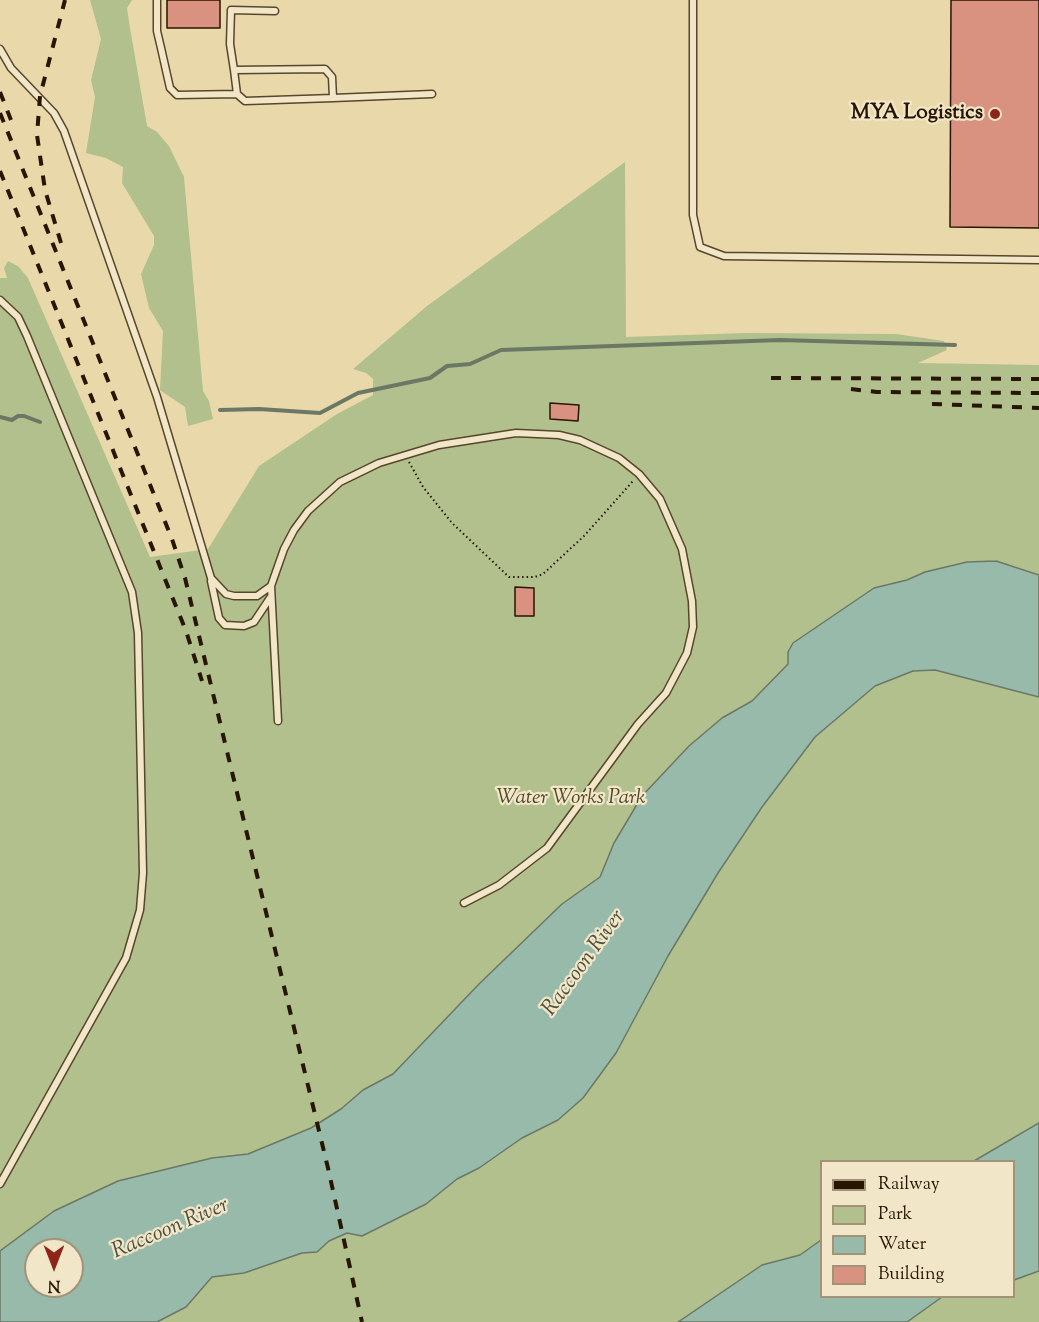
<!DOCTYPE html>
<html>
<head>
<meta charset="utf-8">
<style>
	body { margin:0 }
	#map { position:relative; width:1039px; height:1322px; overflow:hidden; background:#e9d9aa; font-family:"Sorts Mill Goudy",serif }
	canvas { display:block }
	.legend { position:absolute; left:820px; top:1160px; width:195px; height:138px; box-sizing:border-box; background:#f1e6c8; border:2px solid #a19278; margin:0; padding:8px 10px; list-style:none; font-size:18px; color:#281500 }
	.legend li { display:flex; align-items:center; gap:12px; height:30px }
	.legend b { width:30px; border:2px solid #a19278 }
	.north { position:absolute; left:24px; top:1238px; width:60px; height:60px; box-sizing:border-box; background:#f1e6c8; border:2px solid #a19278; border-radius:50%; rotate:180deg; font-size:16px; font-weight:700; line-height:24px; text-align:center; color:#281500 }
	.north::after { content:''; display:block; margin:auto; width:21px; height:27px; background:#8f2418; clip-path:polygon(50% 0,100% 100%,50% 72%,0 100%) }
</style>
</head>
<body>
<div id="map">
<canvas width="1039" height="1322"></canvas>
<ul class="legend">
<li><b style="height:8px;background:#281500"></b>Railway</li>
<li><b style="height:16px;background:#b1c08d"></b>Park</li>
<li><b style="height:16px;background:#97baaa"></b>Water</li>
<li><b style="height:16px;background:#d99280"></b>Building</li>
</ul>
<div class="north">N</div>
</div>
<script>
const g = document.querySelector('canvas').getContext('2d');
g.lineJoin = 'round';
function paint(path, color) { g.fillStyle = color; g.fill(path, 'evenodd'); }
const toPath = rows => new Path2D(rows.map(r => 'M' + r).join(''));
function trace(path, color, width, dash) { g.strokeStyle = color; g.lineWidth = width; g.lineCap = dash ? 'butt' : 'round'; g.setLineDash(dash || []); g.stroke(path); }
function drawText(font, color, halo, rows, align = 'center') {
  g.font = font + ' "Sorts Mill Goudy",serif'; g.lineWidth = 4.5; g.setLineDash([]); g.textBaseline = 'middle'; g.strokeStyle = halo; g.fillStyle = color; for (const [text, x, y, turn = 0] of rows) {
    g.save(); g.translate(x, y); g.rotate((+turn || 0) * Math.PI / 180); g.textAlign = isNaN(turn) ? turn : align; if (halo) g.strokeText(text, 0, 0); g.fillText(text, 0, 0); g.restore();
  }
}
paint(toPath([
	[90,0,132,0,127,8,130,28,147,126,157,132,169,146,184,177,203,391,209,401,213,419,188,426,185,407,160,390,163,331,149,308,141,274,154,245,154,236,122,183,123,167,106,158,86,153,95,97,91,80,101,39],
	[625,162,626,337,745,333,896,334,944,341,947,350,918,363,1039,365,1039,1322,0,1322,0,278,7,278,4,268,8,261,18,266,28,278,150,557,208,549,259,466,337,414,373,395,373,379,366,373,353,369,427,306],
	[822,1162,1014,1162,1014,1296,822,1296],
	[36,1250,72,1250,72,1286,36,1286]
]), '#b1c08d');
const water = toPath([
	[996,561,1039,575,1039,697,935,670,913,671,875,686,815,737,762,807,718,873,668,956,616,1053,583,1098,558,1120,522,1138,479,1168,457,1179,426,1204,362,1236,347,1233,329,1241,317,1252,302,1253,244,1273,212,1277,186,1307,157,1322,0,1322,0,1251,54,1211,118,1181,212,1158,248,1154,311,1128,341,1109,363,1090,393,1074,479,984,562,904,600,877,614,843,642,796,689,746,722,718,752,701,788,664,788,652,793,643,874,588,907,580,925,572,967,562,996,561],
	[36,1250,72,1250,72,1286,36,1286,36,1250],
	[1039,1123,1039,1271,1014,1280,1014,1162,974,1161,1039,1123],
	[821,1240,822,1296,942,1297,907,1322,678,1322,762,1265,800,1255,821,1240]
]);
paint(water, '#97baaa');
trace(water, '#6b7866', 1.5);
trace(toPath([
	[220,410,259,409,320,413,358,393,430,378,447,366,470,364,501,350,780,340,955,345],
	[0,417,12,420,18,416,24,416,40,422]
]), '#6b7866', 4);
const building = toPath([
	[167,0,220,0,220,28,167,28,167,0],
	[951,0,1039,0,1039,228,950,227,951,0],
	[550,403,579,405,578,421,550,419,550,403],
	[515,587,534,588,534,616,515,616,515,587]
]);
paint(building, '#d99280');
trace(building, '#281500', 1.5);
const lane = toPath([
	[157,0,157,31,161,48,170,88,177,95,237,94,245,101,333,98,332,77,325,69,234,70,237,94],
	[693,0,693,215,700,247,724,256,1039,260],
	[0,49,11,68,54,113,64,131,157,397,211,578,226,594,234,596,257,596,271,586],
	[234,70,230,44,231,10,275,11],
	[333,98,432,94],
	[0,300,18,317,27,336,132,592,138,633,143,873,140,910,126,958,0,1184],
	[211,581,219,618,225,625,244,626,254,622,270,598],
	[278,721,271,586,284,549,294,530,308,511,340,482,379,463,439,445,516,433,559,435,580,440,619,458,639,474,660,499,682,549,692,601,693,627,687,653,666,693,638,724,547,848,499,885,464,903]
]);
trace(lane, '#58462a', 9);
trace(toPath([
	[409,462,423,487,452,523,509,577,535,577,543,574,584,536,633,481]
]), '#281500', 2, [1.5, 3]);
trace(lane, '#f1e6c8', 6);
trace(toPath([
	[0,92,11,120],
	[0,113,172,539,185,578,328,1168,362,1322],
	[0,171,186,631,202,681],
	[61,243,45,190,37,135,40,96,65,0],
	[771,378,1039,379],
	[851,389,877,392,1039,393],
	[932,404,1039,408]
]), '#281500', 4, [10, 10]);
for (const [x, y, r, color] of [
	[995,114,6,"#8f2418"]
]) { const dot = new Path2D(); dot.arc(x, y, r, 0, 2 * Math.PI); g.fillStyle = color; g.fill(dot); trace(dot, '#f1e6c8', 2); }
drawText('bold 21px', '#281500', '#f1e6c8', [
	["MYA Logistics",983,114]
], 'right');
drawText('italic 21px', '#51482a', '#f1e6c8', [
	["Water Works Park",571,799]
]);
drawText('italic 22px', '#4f4f3c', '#f1e6c8', [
	["Raccoon River",585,964,-54],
	["Raccoon River",171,1230,-23]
]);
</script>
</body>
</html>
